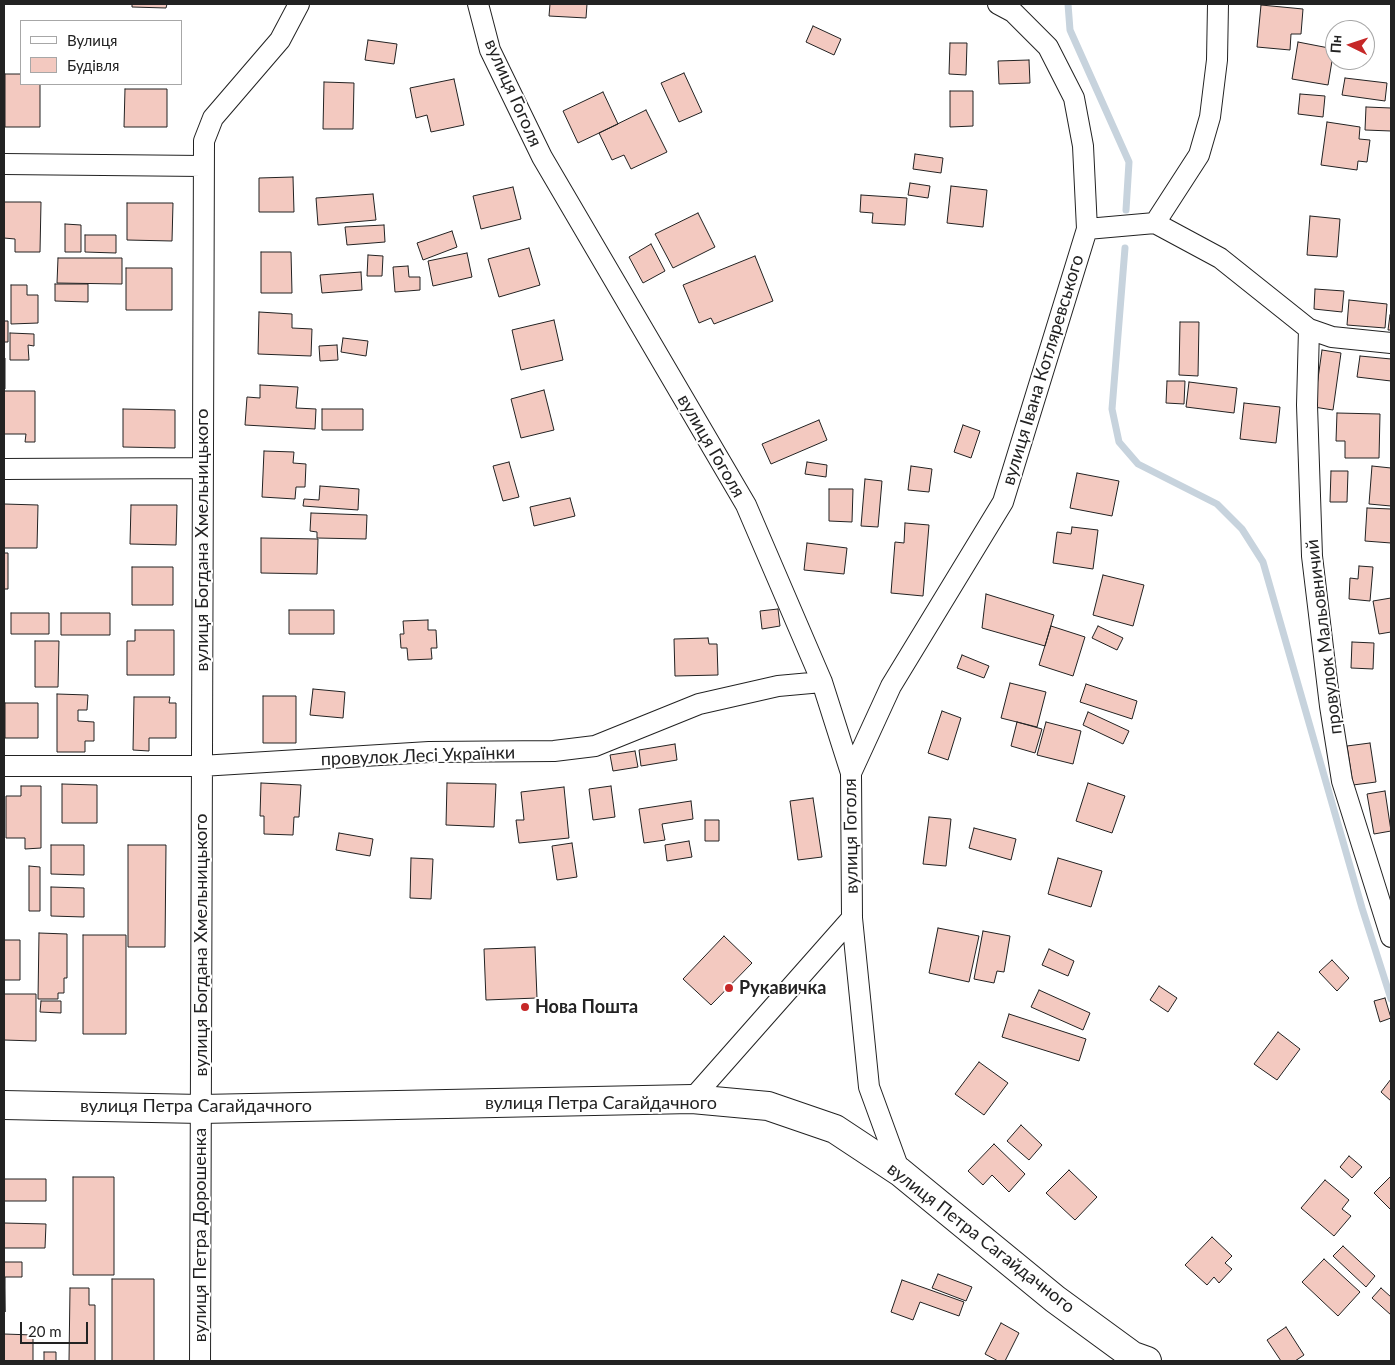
<!DOCTYPE html>
<html>
<head>
<meta charset="utf-8">
<style>
	body { margin:0 }
	#map { position:relative; width:1395px; height:1365px; overflow:hidden; background:#fff; font-family:Lato,sans-serif }
	canvas { display:block }
	.frame { position:absolute; inset:0; border:5px solid #222; pointer-events:none }
	.legend { position:absolute; left:20px; top:20px; width:162px; height:65px; box-sizing:border-box; background:#fff; border:1px solid #a7a7a7; margin:0; padding:6px 9px; list-style:none; font-size:15px; color:#222 }
	.legend li { display:flex; align-items:center; gap:10px; height:25px }
	.legend b { width:25px; border:1px solid #a7a7a7 }
	.north { position:absolute; left:1325px; top:20px; width:50px; height:50px; box-sizing:border-box; background:#fff; border:1px solid #a7a7a7; border-radius:50%; rotate:274deg; font-size:14px; font-weight:700; line-height:20px; text-align:center; color:#222 }
	.north::after { content:''; display:block; margin:auto; width:18px; height:22px; background:#c62828; clip-path:polygon(50% 0,100% 100%,50% 72%,0 100%) }
	.scale { position:absolute; left:20px; top:1322px; width:68px; height:22px; box-sizing:border-box; border:2px solid #222; border-top:0; padding-left:6px; font-size:15px; line-height:18px; white-space:nowrap; color:#222; -webkit-text-stroke:4px #fff; paint-order:stroke }
</style>
</head>
<body>
<div id="map">
<canvas width="1395" height="1365"></canvas>
<div class="frame"></div>
<ul class="legend">
<li><b style="height:6px;background:#fff"></b>Вулиця</li>
<li><b style="height:14px;background:#f3c9c0"></b>Будівля</li>
</ul>
<div class="north">Пн</div>
<div class="scale">20 m</div>
</div>
<script>
const g = document.querySelector('canvas').getContext('2d');
g.lineJoin = 'round';
const toPath = rows => new Path2D(rows.map(r => 'M' + r).join(''));
function trace(path, color, width, dash) { g.strokeStyle = color; g.lineWidth = width; g.lineCap = dash ? 'butt' : 'round'; g.setLineDash(dash || []); g.stroke(path); }
function paint(path, color) { g.fillStyle = color; g.fill(path, 'evenodd'); }
function drawText(font, color, halo, rows, align = 'center') {
  g.font = font + ' Lato,sans-serif'; g.lineWidth = 4; g.setLineDash([]); g.textBaseline = 'middle'; g.strokeStyle = halo; g.fillStyle = color; for (const [text, x, y, turn = 0] of rows) {
    g.save(); g.translate(x, y); g.rotate((+turn || 0) * Math.PI / 180); g.textAlign = isNaN(turn) ? turn : align; if (halo) g.strokeText(text, 0, 0); g.fillText(text, 0, 0); g.restore();
  }
}
trace(toPath([
	[1068,4,1070,30,1129,162,1126,210],
	[1125,248,1112,409,1119,442,1138,464,1217,504,1242,529,1263,562,1362,908,1391,999]
]), '#c7d3dd', 7);
const building = toPath([
	[132,4,167,4,166,8,132,7,132,4],
	[550,4,587,4,586,18,549,16,550,4],
	[1261,5,1303,9,1301,34,1291,34,1290,50,1257,47,1261,5],
	[813,26,841,39,834,55,806,42,813,26],
	[368,40,397,44,394,64,365,60,368,40],
	[1298,42,1334,49,1328,85,1292,79,1298,42],
	[950,43,967,43,966,75,949,74,950,43],
	[1029,60,1030,83,999,84,998,61,1029,60],
	[684,73,702,112,679,122,661,83,684,73],
	[5,74,21,74,21,84,40,84,40,127,5,127,5,74],
	[1345,78,1387,83,1385,101,1342,95,1345,78],
	[454,79,464,125,431,132,427,115,416,118,410,88,454,79],
	[324,82,354,83,353,129,323,129,324,82],
	[125,89,167,89,167,127,124,127,125,89],
	[950,91,973,91,973,126,950,127,950,91],
	[603,92,618,124,578,143,563,111,603,92],
	[1300,94,1325,96,1323,117,1298,114,1300,94],
	[1366,107,1391,108,1391,131,1365,130,1366,107],
	[646,110,667,152,631,169,624,155,612,160,599,133,646,110],
	[1327,122,1360,127,1359,139,1370,140,1367,162,1358,161,1357,170,1321,165,1327,122],
	[915,154,943,158,941,173,913,169,915,154],
	[293,177,294,212,259,212,259,178,293,177],
	[910,183,930,186,928,198,908,195,910,183],
	[951,186,987,190,983,227,947,223,951,186],
	[513,187,521,219,481,229,473,196,513,187],
	[373,194,376,220,318,225,316,198,373,194],
	[861,195,907,198,905,225,872,223,873,213,860,212,861,195],
	[4,202,41,202,40,252,15,252,15,239,4,238,4,202],
	[127,203,173,203,172,241,127,240,127,203],
	[698,213,715,247,673,268,655,234,698,213],
	[1310,216,1340,219,1337,257,1307,255,1310,216],
	[65,224,81,225,81,252,65,252,65,224],
	[384,225,385,242,347,245,345,227,384,225],
	[452,231,457,247,423,260,417,243,452,231],
	[85,235,116,235,116,253,85,252,85,235],
	[651,244,665,271,643,283,629,257,651,244],
	[529,248,540,285,499,297,488,259,529,248],
	[261,252,291,252,292,293,261,293,261,252],
	[467,253,472,277,433,286,428,261,467,253],
	[368,255,383,256,382,276,367,276,368,255],
	[755,256,773,301,714,324,711,318,699,323,683,285,755,256],
	[58,258,122,258,122,284,57,283,58,258],
	[408,266,409,277,420,277,420,290,395,292,393,267,408,266],
	[126,268,172,268,172,310,126,310,126,268],
	[361,272,362,290,322,293,320,275,361,272],
	[55,284,88,284,88,302,55,301,55,284],
	[11,285,27,285,27,295,38,295,38,323,11,324,11,285],
	[1315,289,1344,291,1342,312,1314,309,1315,289],
	[1349,300,1387,304,1385,328,1347,325,1349,300],
	[259,312,292,314,292,328,312,329,311,356,258,354,259,312],
	[1390,315,1391,315,1391,330,1388,330,1390,315],
	[554,320,563,360,521,370,512,330,554,320],
	[4,321,8,321,8,342,4,342,4,321],
	[1180,322,1199,322,1198,376,1179,375,1180,322],
	[10,333,34,334,34,346,28,345,29,360,10,360,10,333],
	[343,338,368,341,366,356,341,352,343,338],
	[337,345,338,360,320,361,319,346,337,345],
	[1322,350,1341,353,1333,410,1314,407,1322,350],
	[1360,356,1391,359,1391,381,1357,377,1360,356],
	[4,358,5,358,5,389,4,389,4,358],
	[1167,381,1185,381,1184,404,1166,403,1167,381],
	[1189,382,1237,388,1234,413,1186,407,1189,382],
	[260,385,298,387,296,408,316,409,315,429,245,425,247,397,260,398,260,385],
	[544,390,554,430,521,438,511,399,544,390],
	[4,391,35,391,35,442,25,442,26,434,4,434,4,391],
	[1244,403,1280,407,1276,443,1240,439,1244,403],
	[123,409,175,410,175,448,123,447,123,409],
	[322,409,363,409,363,430,322,430,322,409],
	[1337,413,1380,414,1379,458,1345,458,1345,441,1336,441,1337,413],
	[819,420,827,440,771,464,762,444,819,420],
	[963,425,980,431,971,458,954,452,963,425],
	[264,451,294,452,293,463,306,464,305,487,296,487,295,499,262,497,264,451],
	[509,462,519,497,503,501,493,466,509,462],
	[807,462,827,465,826,477,805,474,807,462],
	[911,466,932,469,929,492,908,490,911,466],
	[1372,466,1391,468,1391,506,1369,504,1372,466],
	[1331,471,1348,471,1347,502,1330,502,1331,471],
	[1077,473,1119,481,1112,516,1070,508,1077,473],
	[865,479,882,481,878,527,861,526,865,479],
	[320,486,359,489,358,510,303,506,304,499,319,500,320,486],
	[829,489,853,489,852,522,829,521,829,489],
	[570,498,575,516,534,526,530,507,570,498],
	[4,504,38,505,37,548,4,548,4,504],
	[131,505,177,505,176,545,130,544,131,505],
	[1367,508,1391,509,1391,543,1365,541,1367,508],
	[311,513,367,515,366,539,317,538,317,532,310,531,311,513],
	[905,523,929,525,923,596,891,593,895,542,904,543,905,523],
	[1072,527,1098,530,1093,569,1053,563,1057,532,1071,534,1072,527],
	[261,538,318,539,317,574,261,573,261,538],
	[807,543,847,548,844,574,804,570,807,543],
	[4,553,8,553,8,589,4,589,4,553],
	[1359,566,1373,567,1370,601,1349,599,1350,578,1358,579,1359,566],
	[132,567,173,567,173,605,132,605,132,567],
	[1103,575,1144,585,1133,626,1093,615,1103,575],
	[986,594,1054,615,1045,646,982,628,986,594],
	[1391,598,1391,632,1379,634,1373,601,1391,598],
	[778,609,780,626,762,629,760,611,778,609],
	[289,610,334,610,334,634,289,634,289,610],
	[11,613,49,613,49,634,11,634,11,613],
	[61,613,110,613,110,635,61,635,61,613],
	[428,620,428,630,436,630,437,648,431,648,432,659,408,660,407,648,401,648,400,634,404,634,403,621,428,620],
	[1051,626,1085,637,1073,676,1039,665,1051,626],
	[1098,626,1123,638,1117,650,1092,638,1098,626],
	[135,630,174,630,174,675,127,675,127,641,135,641,135,630],
	[708,638,709,644,717,644,718,675,675,676,674,639,708,638],
	[35,641,59,641,58,687,35,687,35,641],
	[1352,642,1374,643,1373,669,1351,668,1352,642],
	[962,655,989,666,984,678,957,668,962,655],
	[1010,683,1046,692,1037,727,1001,718,1010,683],
	[1086,684,1137,701,1132,719,1080,702,1086,684],
	[313,689,345,692,343,718,310,715,313,689],
	[57,694,88,695,87,710,78,710,78,721,94,722,94,741,85,741,85,752,57,752,57,694],
	[263,696,296,696,296,743,263,743,263,696],
	[134,697,170,697,169,703,176,703,176,738,149,738,149,751,133,750,134,697],
	[5,703,38,703,38,738,5,738,5,703],
	[942,711,961,718,948,760,928,753,942,711],
	[1088,712,1129,731,1123,744,1083,725,1088,712],
	[1017,722,1042,729,1035,753,1011,746,1017,722],
	[1046,722,1081,731,1073,764,1037,755,1046,722],
	[1370,743,1376,782,1353,785,1347,746,1370,743],
	[675,744,677,760,641,766,639,750,675,744],
	[635,751,638,767,613,771,610,755,635,751],
	[261,783,301,785,299,817,294,817,293,835,264,834,264,816,260,816,261,783],
	[447,783,496,784,494,827,446,825,447,783],
	[1088,783,1125,796,1112,833,1076,821,1088,783],
	[62,784,97,785,97,823,62,823,62,784],
	[21,786,41,786,41,848,25,849,25,838,6,838,6,796,21,796,21,786],
	[611,786,615,817,593,820,589,789,611,786],
	[564,787,569,838,519,843,516,820,524,820,521,792,564,787],
	[1385,791,1391,831,1374,834,1367,794,1385,791],
	[813,798,822,857,798,860,790,801,813,798],
	[691,801,693,819,662,824,665,840,644,843,639,809,691,801],
	[929,817,951,819,946,866,923,864,929,817],
	[705,820,719,820,719,841,705,841,705,820],
	[974,828,1016,839,1011,860,969,848,974,828],
	[339,833,373,839,370,856,336,850,339,833],
	[689,841,692,857,667,861,665,845,689,841],
	[572,843,577,877,557,880,552,846,572,843],
	[51,845,84,845,84,875,51,874,51,845],
	[128,845,166,845,165,947,128,947,128,845],
	[411,858,433,859,431,899,410,898,411,858],
	[1058,858,1102,871,1091,907,1048,894,1058,858],
	[29,866,40,867,40,911,29,911,29,866],
	[51,887,84,888,84,917,51,916,51,887],
	[938,928,979,936,969,982,929,973,938,928],
	[983,931,1010,936,1004,972,997,971,994,983,974,979,983,931],
	[39,933,67,934,67,978,64,978,64,993,58,993,58,999,38,999,39,933],
	[83,935,126,935,126,1034,83,1034,83,935],
	[724,936,752,963,711,1005,683,979,724,936],
	[4,940,20,940,20,980,4,980,4,940],
	[535,947,537,998,486,1000,484,949,535,947],
	[1049,949,1074,961,1068,976,1042,965,1049,949],
	[1332,960,1349,978,1337,991,1319,972,1332,960],
	[1159,986,1177,998,1168,1012,1150,1000,1159,986],
	[1039,990,1090,1013,1083,1030,1031,1007,1039,990],
	[4,994,36,994,36,1041,4,1040,4,994],
	[1385,998,1391,1018,1380,1022,1374,1001,1385,998],
	[41,1001,61,1001,61,1013,40,1012,41,1001],
	[1009,1014,1086,1039,1079,1061,1002,1037,1009,1014],
	[1278,1032,1300,1049,1277,1080,1254,1064,1278,1032],
	[979,1062,1008,1083,984,1115,955,1094,979,1062],
	[1391,1079,1391,1101,1381,1092,1391,1079],
	[1021,1125,1042,1145,1029,1160,1007,1141,1021,1125],
	[994,1144,1025,1174,1009,1192,992,1175,983,1185,968,1171,994,1144],
	[1349,1156,1362,1167,1352,1178,1340,1167,1349,1156],
	[1069,1170,1097,1197,1075,1220,1046,1193,1069,1170],
	[1391,1176,1391,1210,1374,1193,1391,1176],
	[73,1177,114,1177,114,1275,73,1275,73,1177],
	[4,1179,46,1179,46,1201,4,1201,4,1179],
	[1325,1180,1349,1200,1342,1209,1351,1216,1334,1236,1301,1208,1325,1180],
	[4,1223,46,1224,45,1248,4,1248,4,1223],
	[1212,1237,1232,1256,1225,1263,1232,1269,1219,1283,1214,1277,1207,1285,1185,1265,1212,1237],
	[1343,1246,1375,1276,1366,1287,1333,1256,1343,1246],
	[1324,1259,1360,1292,1338,1316,1302,1282,1324,1259],
	[4,1262,22,1262,22,1277,5,1277,5,1312,4,1262],
	[938,1274,972,1287,966,1301,932,1288,938,1274],
	[112,1279,154,1279,154,1361,112,1361,112,1279],
	[902,1280,964,1302,959,1316,920,1302,913,1320,891,1312,902,1280],
	[70,1288,89,1288,89,1305,95,1305,95,1361,69,1361,70,1288],
	[1381,1288,1391,1297,1391,1315,1372,1298,1381,1288],
	[1001,1323,1019,1333,1005,1361,998,1361,985,1354,1001,1323],
	[1286,1327,1304,1355,1295,1361,1281,1361,1267,1340,1286,1327],
	[4,1334,33,1335,33,1361,4,1361,4,1334],
	[44,1352,56,1352,56,1361,44,1361,44,1352]
]);
paint(building, '#f3c9c0');
trace(building, '#222', 1);
const street = toPath([
	[478,4,490,50,542,157,746,505,822,682,851,773,852,918,869,1087,900,1172],
	[998,4,1013,12,1048,47,1074,98,1083,146,1087,229],
	[4,164,202,166],
	[1155,223,1220,258,1309,329,1332,337,1391,343],
	[1309,329,1307,405,1312,556,1330,706,1342,781,1391,937],
	[4,469,202,468],
	[4,766,201,766,429,752,554,751,595,746,699,704,778,686,822,682],
	[851,773,891,686,1003,502,1087,229,1155,223,1199,155,1210,117,1217,60,1218,4],
	[692,1099,852,918],
	[200,1361,204,141,213,118,280,40,299,4]
]);
const secondary = toPath([
	[4,1105,201,1109,692,1099,768,1106,835,1129,900,1172,1055,1299,1133,1356,1147,1361]
]);
trace(street, '#222', 22);
trace(secondary, '#222', 30);
trace(street, '#fff', 20);
trace(secondary, '#fff', 28);
for (const [x, y, r, color] of [
	[729,988,5,"#c62828"],
	[525,1007,5,"#c62828"]
]) { const dot = new Path2D(); dot.arc(x, y, r, 0, 2 * Math.PI); g.fillStyle = color; g.fill(dot); trace(dot, '#fff', 2); }
drawText('18px', '#222', '#fff', [
	["вулиця Гоголя",513,93,66],
	["вулиця Івана Котляревського",1043,370,-73],
	["вулиця Гоголя",711,446,60],
	["вулиця Богдана Хмельницького",202,540,-90],
	["провулок Мальовничий",1324,637,-97],
	["провулок Лесі Українки",418,756,-2],
	["вулиця Гоголя",851,836,-91],
	["вулиця Богдана Хмельницького",201,945,-90],
	["вулиця Петра Сагайдачного",601,1103],
	["вулиця Петра Сагайдачного",196,1106],
	["вулиця Петра Дорошенка",200,1235,-90],
	["вулиця Петра Сагайдачного",981,1238,38]
]);
drawText('bold 18px', '#222', '#fff', [
	["Рукавичка",739,988],
	["Нова Пошта",535,1007]
], 'left');
</script>
</body>
</html>
